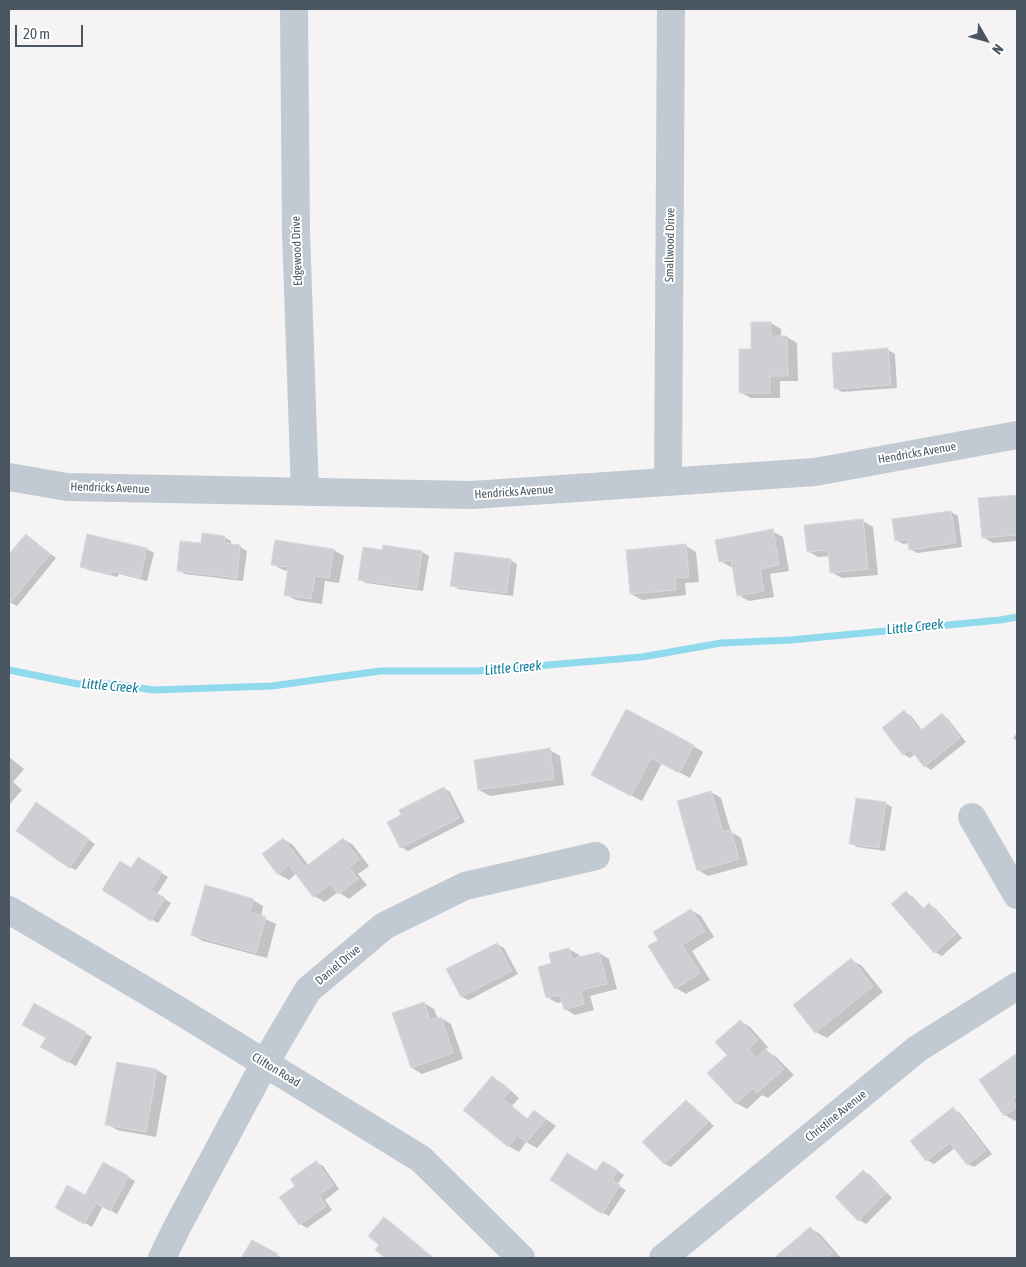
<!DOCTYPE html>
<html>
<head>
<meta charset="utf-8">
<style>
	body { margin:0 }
	#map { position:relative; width:1026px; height:1267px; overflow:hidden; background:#f5f3f3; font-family:"Asap Condensed",sans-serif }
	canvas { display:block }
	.frame { position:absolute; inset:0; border:10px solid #4a5661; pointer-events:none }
	.north { position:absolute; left:961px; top:15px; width:50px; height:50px; -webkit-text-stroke:4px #fff; paint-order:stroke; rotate:128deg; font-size:14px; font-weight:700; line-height:20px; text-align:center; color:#4a5661 }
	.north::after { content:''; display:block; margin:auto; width:18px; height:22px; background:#4a5661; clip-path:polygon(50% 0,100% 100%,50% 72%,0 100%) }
	.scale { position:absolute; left:15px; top:25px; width:68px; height:22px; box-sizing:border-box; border:2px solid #4a5661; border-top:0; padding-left:6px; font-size:15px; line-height:18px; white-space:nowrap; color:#4a5661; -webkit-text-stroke:4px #fff; paint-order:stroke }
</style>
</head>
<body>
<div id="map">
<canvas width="1026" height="1267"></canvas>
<div class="frame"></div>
<div class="north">N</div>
<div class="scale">20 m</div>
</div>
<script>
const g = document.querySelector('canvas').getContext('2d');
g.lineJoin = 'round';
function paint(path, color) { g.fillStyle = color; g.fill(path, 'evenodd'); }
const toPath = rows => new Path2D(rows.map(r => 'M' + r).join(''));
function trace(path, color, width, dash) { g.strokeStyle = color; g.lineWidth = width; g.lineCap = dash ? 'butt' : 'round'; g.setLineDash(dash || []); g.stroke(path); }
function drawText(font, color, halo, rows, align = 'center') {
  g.font = font + ' "Asap Condensed",sans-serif'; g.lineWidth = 4; g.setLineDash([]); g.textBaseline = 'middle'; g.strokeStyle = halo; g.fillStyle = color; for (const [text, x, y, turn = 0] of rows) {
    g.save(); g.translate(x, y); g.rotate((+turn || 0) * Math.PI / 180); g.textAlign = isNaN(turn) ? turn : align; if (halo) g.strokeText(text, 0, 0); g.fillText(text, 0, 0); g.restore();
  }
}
paint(toPath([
	[771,323,781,329,781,337,787,337,797,343,798,381,780,381,780,398,751,398,740,392,753,350],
	[888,350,895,354,897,388,842,392,835,388],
	[1017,496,1017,541,993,543,983,537,980,499],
	[951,512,958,516,962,547,917,553,910,549,909,543,903,544,896,540,894,520],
	[863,521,873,527,878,575,842,578,831,572,830,556,818,557,808,551],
	[772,531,783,537,789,571,770,574,774,597,749,601,738,595,733,567,731,567,720,561],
	[26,535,56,558,17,606,9,602,9,556],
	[88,535,147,549,154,553,147,581,119,574,118,577,88,570,81,566],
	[224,537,231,541,231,546,240,547,247,551,243,581,185,574,178,570,202,544],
	[686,546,696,552,699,582,685,583,686,595,642,600,631,594],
	[334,550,344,556,339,583,325,581,322,604,296,600,285,594,289,571,283,570,272,564],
	[384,552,422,552,429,556,423,591,366,583,359,579],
	[510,560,517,564,513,596,458,589,452,585],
	[904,712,911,716,922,730,942,715,948,719,966,742,931,770,925,766,915,754,910,758,903,754],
	[1017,733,1017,741,1013,738],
	[693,746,703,752,690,778,662,763,642,801,592,774],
	[550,750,560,756,564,785,490,796,479,790],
	[9,757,24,769,13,782,22,790,9,805],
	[444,788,450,792,465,822,408,851,401,847,403,815],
	[711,792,721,798,731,832,741,838,748,865,708,876,698,870],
	[885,803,892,807,885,851,857,847,850,843],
	[43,808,95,844,76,870,69,867],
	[283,839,293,845,309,866,343,839,353,845,369,866,358,874,367,885,349,899,338,892,325,902,314,896,297,873,289,880,278,874],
	[139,859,168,877,157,894,171,903,158,923,152,920,132,869],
	[907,893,913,897,924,909,929,905,936,909,962,938,942,956,935,952],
	[253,900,263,906,261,917,276,924,267,958,203,941,192,935],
	[691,910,701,916,714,937,692,951,710,980,686,994,676,988,660,941],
	[497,944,504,948,518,974,469,1000,462,997,448,970],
	[569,949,579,955,580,958,599,953,609,959,617,989,590,996,594,1010,575,1015,565,1009,563,1002,557,1003,547,997,553,964],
	[851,960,862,966,883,992,827,1038,816,1032],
	[424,1003,434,1009,438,1019,441,1018,451,1024,463,1059,422,1074,412,1068],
	[35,1005,92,1037,76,1066,42,1047,47,1038],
	[740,1021,750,1027,768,1047,765,1050,776,1057,794,1075,768,1098,762,1095,747,1109,736,1103,729,1055],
	[1017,1055,1017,1119,1015,1121,1005,1115,980,1081],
	[157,1070,167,1076,156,1137,117,1130,107,1124],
	[492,1077,502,1083,519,1098,512,1106,528,1119,534,1111,556,1126,537,1148,526,1142,519,1152,508,1146],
	[686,1101,692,1105,714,1126,671,1167,665,1164,644,1142],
	[953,1109,960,1113,992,1154,974,1167,967,1164,955,1148,934,1164,927,1160,912,1141],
	[316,1162,323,1166,339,1189,325,1200,332,1210,307,1228,300,1224,296,1186],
	[104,1163,135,1181,117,1214,103,1206,92,1227,57,1208,86,1197],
	[610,1166,624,1175,617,1185,626,1190,609,1216,603,1213,597,1172],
	[863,1171,870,1175,892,1198,866,1224,859,1220,837,1197],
	[384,1219,391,1222,434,1258,387,1258,377,1250,380,1245],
	[810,1228,820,1234,841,1258,776,1258],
	[252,1242,282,1258,243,1258]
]), '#0003');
trace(toPath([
	[9,670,78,684,115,684,153,690,272,686,380,671,477,671,642,657,721,643,791,640,1000,620,1017,617]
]), '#90daee', 7);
const building = toPath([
	[751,322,771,322,771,336,787,336,788,376,770,376,770,393,739,393,739,349,751,349,751,322],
	[888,348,891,385,834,389,832,353,888,348],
	[1017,495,1017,535,982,538,978,498,1017,495],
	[951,511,956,543,909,550,907,539,895,541,892,519,951,511],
	[863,519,868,569,830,573,828,550,807,552,804,525,863,519],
	[773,529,779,565,760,569,764,591,737,596,731,560,719,562,715,540,773,529],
	[202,533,225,536,224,543,240,545,237,578,177,571,180,541,201,543,202,533],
	[26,534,50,554,9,604,9,554,26,534],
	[87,534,147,548,140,578,112,571,111,574,80,567,87,534],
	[275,540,334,549,329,578,315,576,311,599,284,595,288,567,271,565,275,540],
	[686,544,689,577,675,578,676,590,630,594,626,550,686,544],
	[383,545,422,551,417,588,358,580,363,547,382,550,383,545],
	[455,552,511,559,506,593,450,586,455,552],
	[626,709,694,745,679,773,651,758,631,796,591,775,626,709],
	[904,710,920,731,942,713,960,738,924,767,910,749,903,755,882,728,904,710],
	[550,748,554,779,478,790,474,760,550,748],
	[444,787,459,818,400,848,387,822,401,815,399,810,444,787],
	[711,791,723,832,731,830,739,859,697,871,677,801,711,791],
	[856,798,886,802,879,848,849,844,856,798],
	[36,802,89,839,69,868,16,831,36,802],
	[283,838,305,867,343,838,359,859,349,868,358,879,338,894,330,884,313,897,289,865,278,875,262,854,283,838],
	[138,857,162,872,151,890,165,898,151,921,102,890,120,861,131,868,138,857],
	[205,885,254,899,250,912,266,917,256,953,191,935,205,885],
	[906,891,922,910,929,903,956,934,934,953,891,904,906,891],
	[691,909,705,931,682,945,700,973,675,989,648,946,658,940,653,932,691,909],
	[497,943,512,971,461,997,446,969,497,943],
	[569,948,572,959,599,952,607,984,581,990,584,1004,564,1010,560,995,546,998,538,967,551,963,549,953,569,948],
	[851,958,873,986,815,1033,793,1005,851,958],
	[424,1002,430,1020,441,1017,453,1053,411,1068,392,1013,424,1002],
	[34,1003,86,1032,69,1063,40,1047,46,1038,22,1025,34,1003],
	[740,1020,758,1040,749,1049,756,1058,766,1049,784,1069,757,1093,753,1088,736,1104,707,1073,727,1055,715,1042,740,1020],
	[1017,1053,1017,1096,1012,1100,1017,1107,1004,1116,979,1080,1017,1053],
	[117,1062,157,1069,146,1132,105,1125,117,1062],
	[492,1076,510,1091,503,1099,527,1119,534,1110,546,1119,526,1143,517,1135,508,1147,463,1110,492,1076],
	[686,1100,708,1122,664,1164,642,1142,686,1100],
	[953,1107,986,1150,967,1165,950,1143,926,1161,910,1141,953,1107],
	[567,1153,596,1171,603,1161,618,1170,612,1180,620,1185,602,1214,550,1180,567,1153],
	[316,1161,333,1185,319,1195,326,1206,299,1225,279,1197,295,1186,290,1179,316,1161],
	[103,1162,129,1176,110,1211,96,1203,84,1224,55,1208,67,1185,85,1195,103,1162],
	[863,1170,886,1193,858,1221,835,1197,863,1170],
	[384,1217,433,1258,385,1258,375,1250,379,1245,368,1236,384,1217],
	[810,1227,833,1253,826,1258,774,1258,810,1227],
	[252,1240,278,1254,275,1258,241,1258,252,1240]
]);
paint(building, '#cdcfd5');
trace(building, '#d7d9de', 1);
trace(toPath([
	[294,9,296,232,305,492],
	[9,477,67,487,472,495,815,472,1017,435],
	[668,481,671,9],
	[972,817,1017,895],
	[9,910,170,1005,421,1159,521,1258],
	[162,1258,177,1227,265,1063,308,990,384,926,465,886,596,856],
	[663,1258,917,1049,1017,986]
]), '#c1cad2', 28);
drawText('12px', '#4a5661', '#fff', [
	["Smallwood Drive",670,245,-89],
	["Edgewood Drive",297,251,-92],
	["Hendricks Avenue",917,453,-10],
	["Hendricks Avenue",110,488,2],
	["Hendricks Avenue",514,492,-4],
	["Daniel Drive",338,965,-40],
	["Clifton Road",276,1070,31],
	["Christine Avenue",836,1116,-39]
]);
drawText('italic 14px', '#0c7c9b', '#fff', [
	["Little Creek",915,627,-6],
	["Little Creek",513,668,-5],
	["Little Creek",110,686,5]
]);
</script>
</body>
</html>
